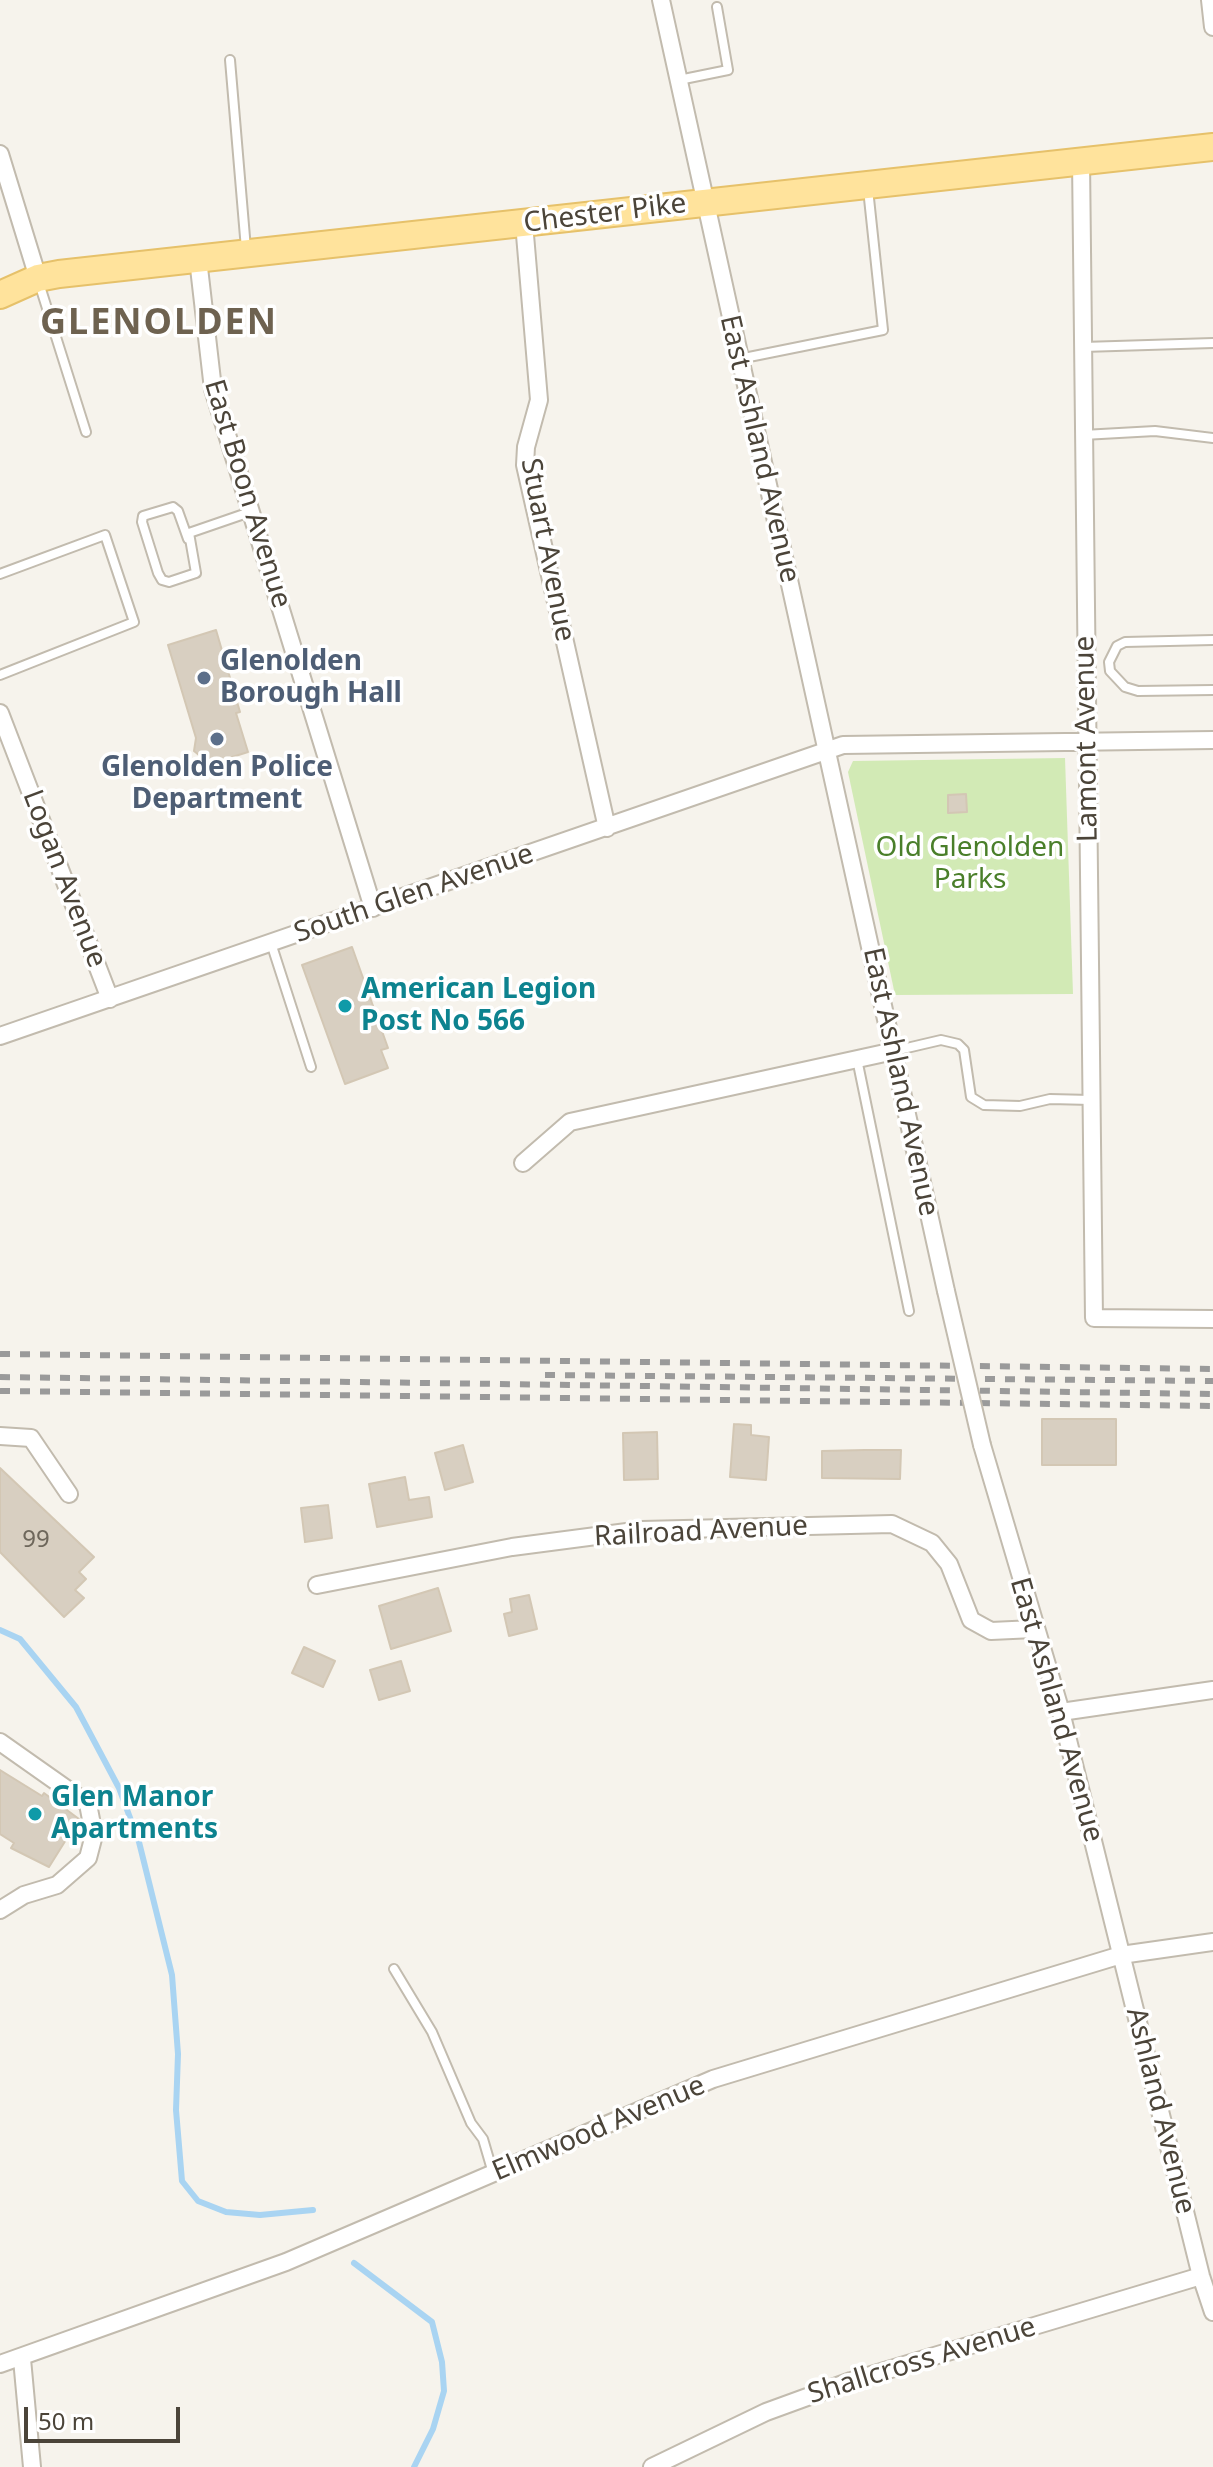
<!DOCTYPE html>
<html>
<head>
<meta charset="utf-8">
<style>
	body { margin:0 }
	#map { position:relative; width:1213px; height:2467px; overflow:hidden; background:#f6f3ec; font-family:"Noto Sans",sans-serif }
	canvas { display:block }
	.scale { position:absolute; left:24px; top:2407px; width:156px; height:36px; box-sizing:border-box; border:4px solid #4b4439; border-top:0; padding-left:10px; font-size:24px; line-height:28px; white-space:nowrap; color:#4b4439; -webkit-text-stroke:6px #fff; paint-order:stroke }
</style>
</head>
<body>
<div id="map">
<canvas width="1213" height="2467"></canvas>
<div class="scale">50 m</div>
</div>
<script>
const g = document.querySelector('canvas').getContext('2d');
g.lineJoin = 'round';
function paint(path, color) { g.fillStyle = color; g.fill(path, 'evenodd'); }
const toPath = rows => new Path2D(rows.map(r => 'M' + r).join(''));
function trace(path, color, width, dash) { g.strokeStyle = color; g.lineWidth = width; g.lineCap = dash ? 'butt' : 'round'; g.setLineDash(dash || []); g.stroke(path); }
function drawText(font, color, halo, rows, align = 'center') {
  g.font = font + ' "Noto Sans",sans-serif'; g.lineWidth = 7; g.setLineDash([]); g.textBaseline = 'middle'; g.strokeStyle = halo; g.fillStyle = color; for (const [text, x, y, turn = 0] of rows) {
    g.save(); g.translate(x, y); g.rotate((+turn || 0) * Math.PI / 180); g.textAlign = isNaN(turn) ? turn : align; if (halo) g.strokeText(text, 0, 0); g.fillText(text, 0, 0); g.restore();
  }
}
paint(toPath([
	[1065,758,1073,994,895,995,848,772,853,761]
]), '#d2eab5');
trace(toPath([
	[0,1630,20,1639,76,1707,119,1788,139,1842,172,1975,178,2054,176,2110,182,2181,198,2201,226,2212,260,2215,313,2210],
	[354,2263,432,2322,442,2362,444,2391,433,2429,414,2467]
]), '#a9d4f2', 6);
const building = toPath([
	[216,630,240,712,236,713,248,752,210,764,194,751,196,738,168,645,216,630],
	[966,794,967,812,948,813,948,795,966,794],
	[352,947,388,1048,381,1050,388,1068,345,1084,302,965,352,947],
	[1042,1419,1116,1419,1116,1465,1042,1465,1042,1419],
	[734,1424,751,1425,751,1435,769,1437,766,1480,730,1477,734,1424],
	[657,1432,658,1479,624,1480,623,1433,657,1432],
	[463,1445,473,1482,445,1490,435,1453,463,1445],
	[865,1450,901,1450,900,1479,822,1478,822,1451,865,1450],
	[0,1468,94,1557,79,1572,86,1579,75,1590,84,1598,64,1617,0,1552,0,1468],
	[405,1477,409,1500,429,1497,432,1517,377,1527,369,1484,405,1477],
	[328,1505,332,1538,305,1542,301,1508,328,1505],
	[438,1588,451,1631,391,1649,379,1606,438,1588],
	[529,1595,537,1629,509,1636,504,1614,512,1612,510,1599,529,1595],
	[304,1647,335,1661,323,1687,292,1673,304,1647],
	[401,1661,410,1691,379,1700,370,1670,401,1661],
	[0,1770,42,1796,44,1793,79,1819,49,1867,11,1848,14,1843,0,1834,0,1770]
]);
paint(building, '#d8cfc1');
trace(building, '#d3c7b4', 2);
const lane = toPath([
	[230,60,246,249],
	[679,80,728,70,717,7],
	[39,283,86,432],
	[1083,347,1213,343],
	[739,359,883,330,868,189],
	[1083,435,1155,431,1213,438],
	[188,539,178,511,173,507,143,516,142,522,158,573,162,580,169,582,196,573,189,533,250,512],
	[0,574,105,535,134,622,0,675],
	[1213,640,1125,642,1117,646,1109,662,1110,671,1125,687,1138,691,1213,690],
	[271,943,311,1067],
	[894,1051,941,1040,958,1044,964,1050,971,1097,984,1105,1020,1106,1050,1099,1091,1100],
	[857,1059,909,1311],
	[394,1969,432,2032,471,2123,483,2139,493,2173]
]);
const street = toPath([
	[661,0,946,1291],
	[1210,0,1213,27],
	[0,154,38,278],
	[1081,160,1094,1318,1213,1319],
	[524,223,539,400,526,447,525,465,607,828],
	[198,259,213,389,373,908],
	[0,713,110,999],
	[0,1036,843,745,1213,740],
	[523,1163,570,1122,894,1051],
	[0,1436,31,1438,69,1494],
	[982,1445,1061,1712,1201,2276,1213,2312],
	[317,1585,512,1547,642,1530,892,1524,932,1543,949,1564,971,1620,991,1631,1034,1629],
	[1061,1712,1213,1690],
	[0,1742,88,1804,94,1835,88,1858,57,1885,24,1895,0,1910],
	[22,2359,32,2467],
	[0,2364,286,2262,713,2079,1121,1955,1213,1942],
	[652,2467,766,2412,851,2381,1201,2276]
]);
const primary = toPath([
	[0,295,38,278,59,274,1213,147]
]);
trace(lane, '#c2bbae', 12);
trace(street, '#c2bbae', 20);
trace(primary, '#e6c16a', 30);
trace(lane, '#fff', 8);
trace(street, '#fff', 16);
trace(primary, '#ffe39c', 26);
trace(toPath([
	[0,1354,1213,1369],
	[545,1375,1213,1381],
	[0,1377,1213,1394],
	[0,1391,1213,1406]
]), '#9a9a9a', 6, [10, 10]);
const streetBridge = toPath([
	[946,1291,982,1445]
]);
trace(streetBridge, '#c2bbae', 20, []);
trace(streetBridge, '#fff', 16);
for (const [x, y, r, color] of [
	[204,678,8,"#5c6f8a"],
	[217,739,8,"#5c6f8a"],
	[345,1006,8,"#0f9aa8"],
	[35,1814,8,"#0f9aa8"]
]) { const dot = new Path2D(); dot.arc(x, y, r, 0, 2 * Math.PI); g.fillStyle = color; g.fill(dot); trace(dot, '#fff', 3); }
drawText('24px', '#6e675b', null, [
	["99",36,1540]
]);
drawText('28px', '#4b4439', '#fff', [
	["Chester Pike",605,214,-7],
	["East Ashland Avenue",759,449,77],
	["East Boon Avenue",247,494,73],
	["Stuart Avenue",547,550,79],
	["Lamont Avenue",1087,739,-91],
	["Logan Avenue",64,879,69],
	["South Glen Avenue",414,894,-19],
	["East Ashland Avenue",900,1082,78],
	["Railroad Avenue",701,1532,-3],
	["East Ashland Avenue",1056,1710,74],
	["Ashland Avenue",1160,2111,76],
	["Elmwood Avenue",599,2129,-23],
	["Shallcross Avenue",922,2361,-17]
]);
drawText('bold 28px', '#4e5e75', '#fff', [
	["Glenolden",220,662],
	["Borough Hall",220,694],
	["Glenolden Police",217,768,"center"],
	["Department",217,800,"center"]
], 'left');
drawText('28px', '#4a7f2a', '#fff', [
	["Old Glenolden",970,848],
	["Parks",970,880]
]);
drawText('bold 28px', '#0d838f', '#fff', [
	["American Legion",361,990],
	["Post No 566",361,1022],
	["Glen Manor",51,1798],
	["Apartments",51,1830]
], 'left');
g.letterSpacing = '2px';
drawText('bold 36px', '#6e6250', '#fff', [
	["GLENOLDEN",159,324]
]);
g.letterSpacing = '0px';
</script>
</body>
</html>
